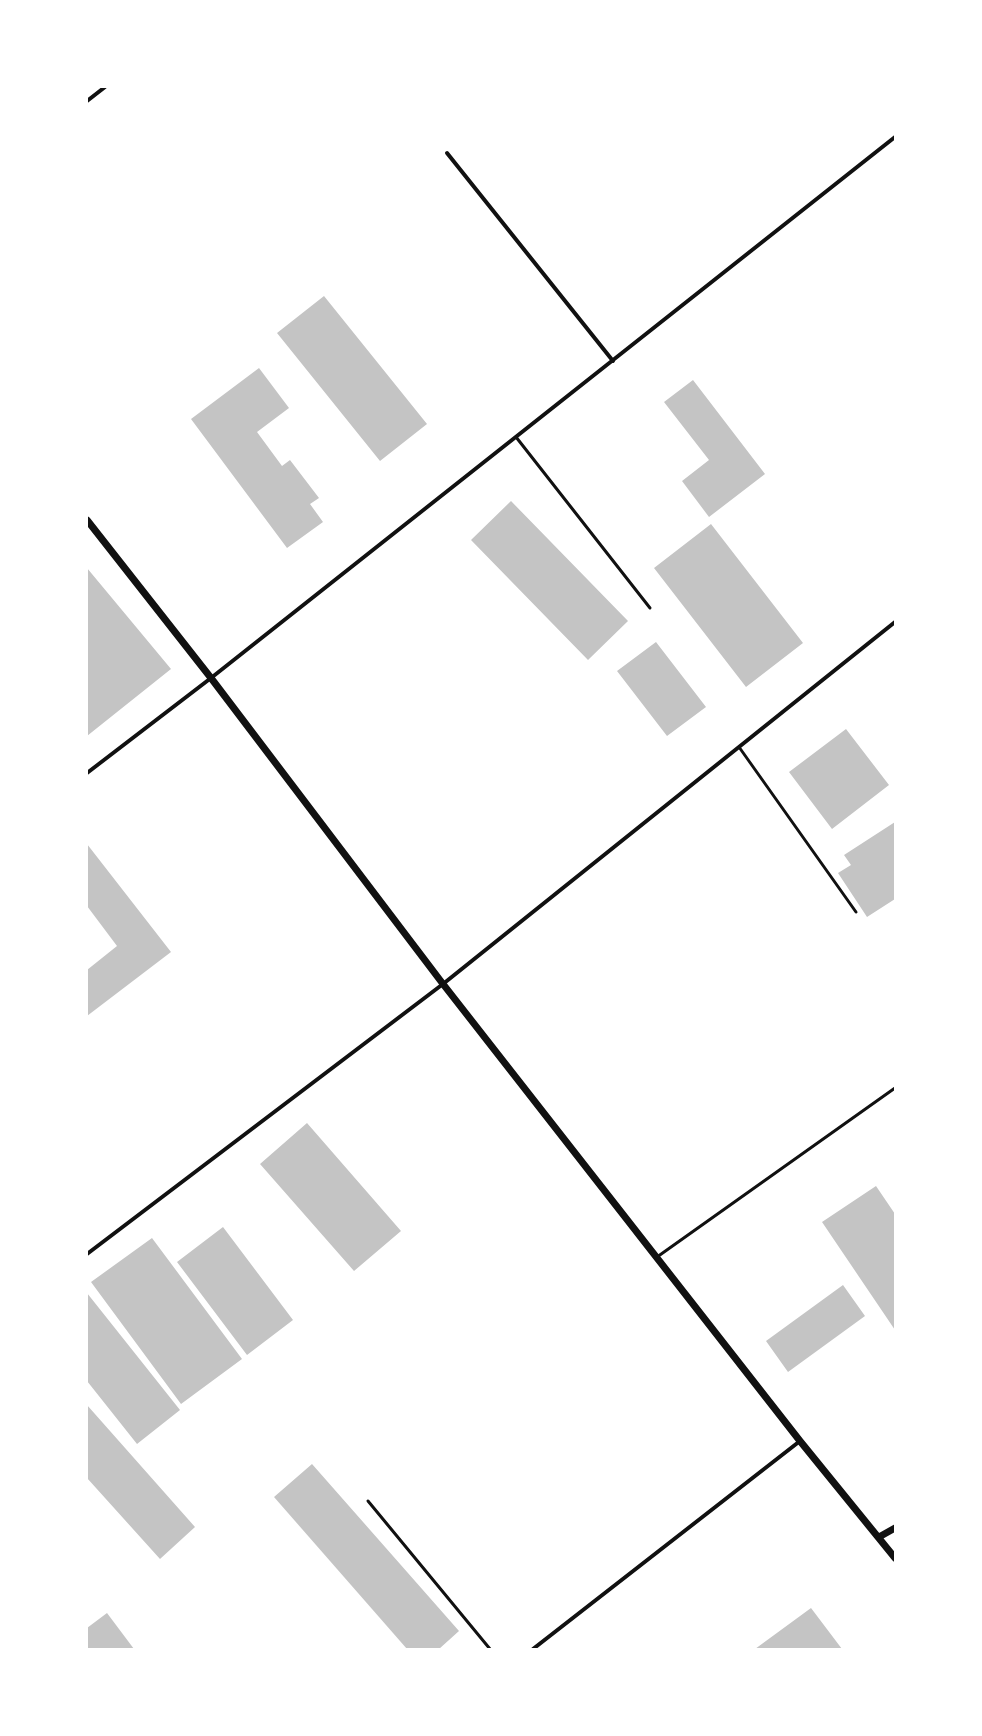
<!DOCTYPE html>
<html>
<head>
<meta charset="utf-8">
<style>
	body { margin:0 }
	#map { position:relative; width:982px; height:1736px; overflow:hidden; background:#fff; font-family:"Fira Sans",sans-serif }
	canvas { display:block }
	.frame { position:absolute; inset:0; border:88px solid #fff; pointer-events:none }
</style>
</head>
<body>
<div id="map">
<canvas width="982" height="1736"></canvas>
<div class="frame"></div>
</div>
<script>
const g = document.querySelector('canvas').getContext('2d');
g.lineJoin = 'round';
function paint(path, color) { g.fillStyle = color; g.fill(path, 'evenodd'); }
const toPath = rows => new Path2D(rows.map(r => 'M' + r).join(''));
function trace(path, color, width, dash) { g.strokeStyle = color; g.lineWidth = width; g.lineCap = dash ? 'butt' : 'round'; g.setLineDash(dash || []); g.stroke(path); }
paint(toPath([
	[324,296,427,424,380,461,277,333],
	[259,368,289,408,257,432,282,466,290,460,319,498,310,504,323,522,287,548,191,419],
	[693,380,765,474,709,517,682,481,709,460,664,402],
	[511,501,628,621,588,660,471,540],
	[711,524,803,643,746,687,654,568],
	[87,568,171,669,87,736],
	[656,642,706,707,667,736,617,671],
	[846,729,889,785,832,829,789,772],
	[895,822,895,899,867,917,838,873,851,865,844,855],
	[87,844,171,952,87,1016,87,970,117,946,87,906],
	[307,1123,401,1231,354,1271,260,1164],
	[876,1186,895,1214,895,1330,822,1222],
	[223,1227,293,1320,247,1355,177,1262],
	[152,1238,242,1359,181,1404,91,1282],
	[843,1285,865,1316,788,1372,766,1341],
	[87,1293,180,1410,137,1444,87,1381],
	[87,1405,195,1527,160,1559,87,1478],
	[312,1464,459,1631,439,1649,407,1649,274,1497],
	[811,1608,842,1649,755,1649],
	[107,1613,134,1649,87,1649,87,1628]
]), '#c4c4c4');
trace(toPath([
	[516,437,650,608],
	[739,747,856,912],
	[657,1257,895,1088],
	[368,1501,490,1649]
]), '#111', 3);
trace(toPath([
	[87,101,105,87],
	[447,153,613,361],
	[87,773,211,678,895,137],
	[87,1254,443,984,895,622],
	[533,1649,800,1441]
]), '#111', 4);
trace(toPath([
	[87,520,211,678,443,984,800,1441,895,1558],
	[879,1537,895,1528]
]), '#111', 7);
</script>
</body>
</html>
